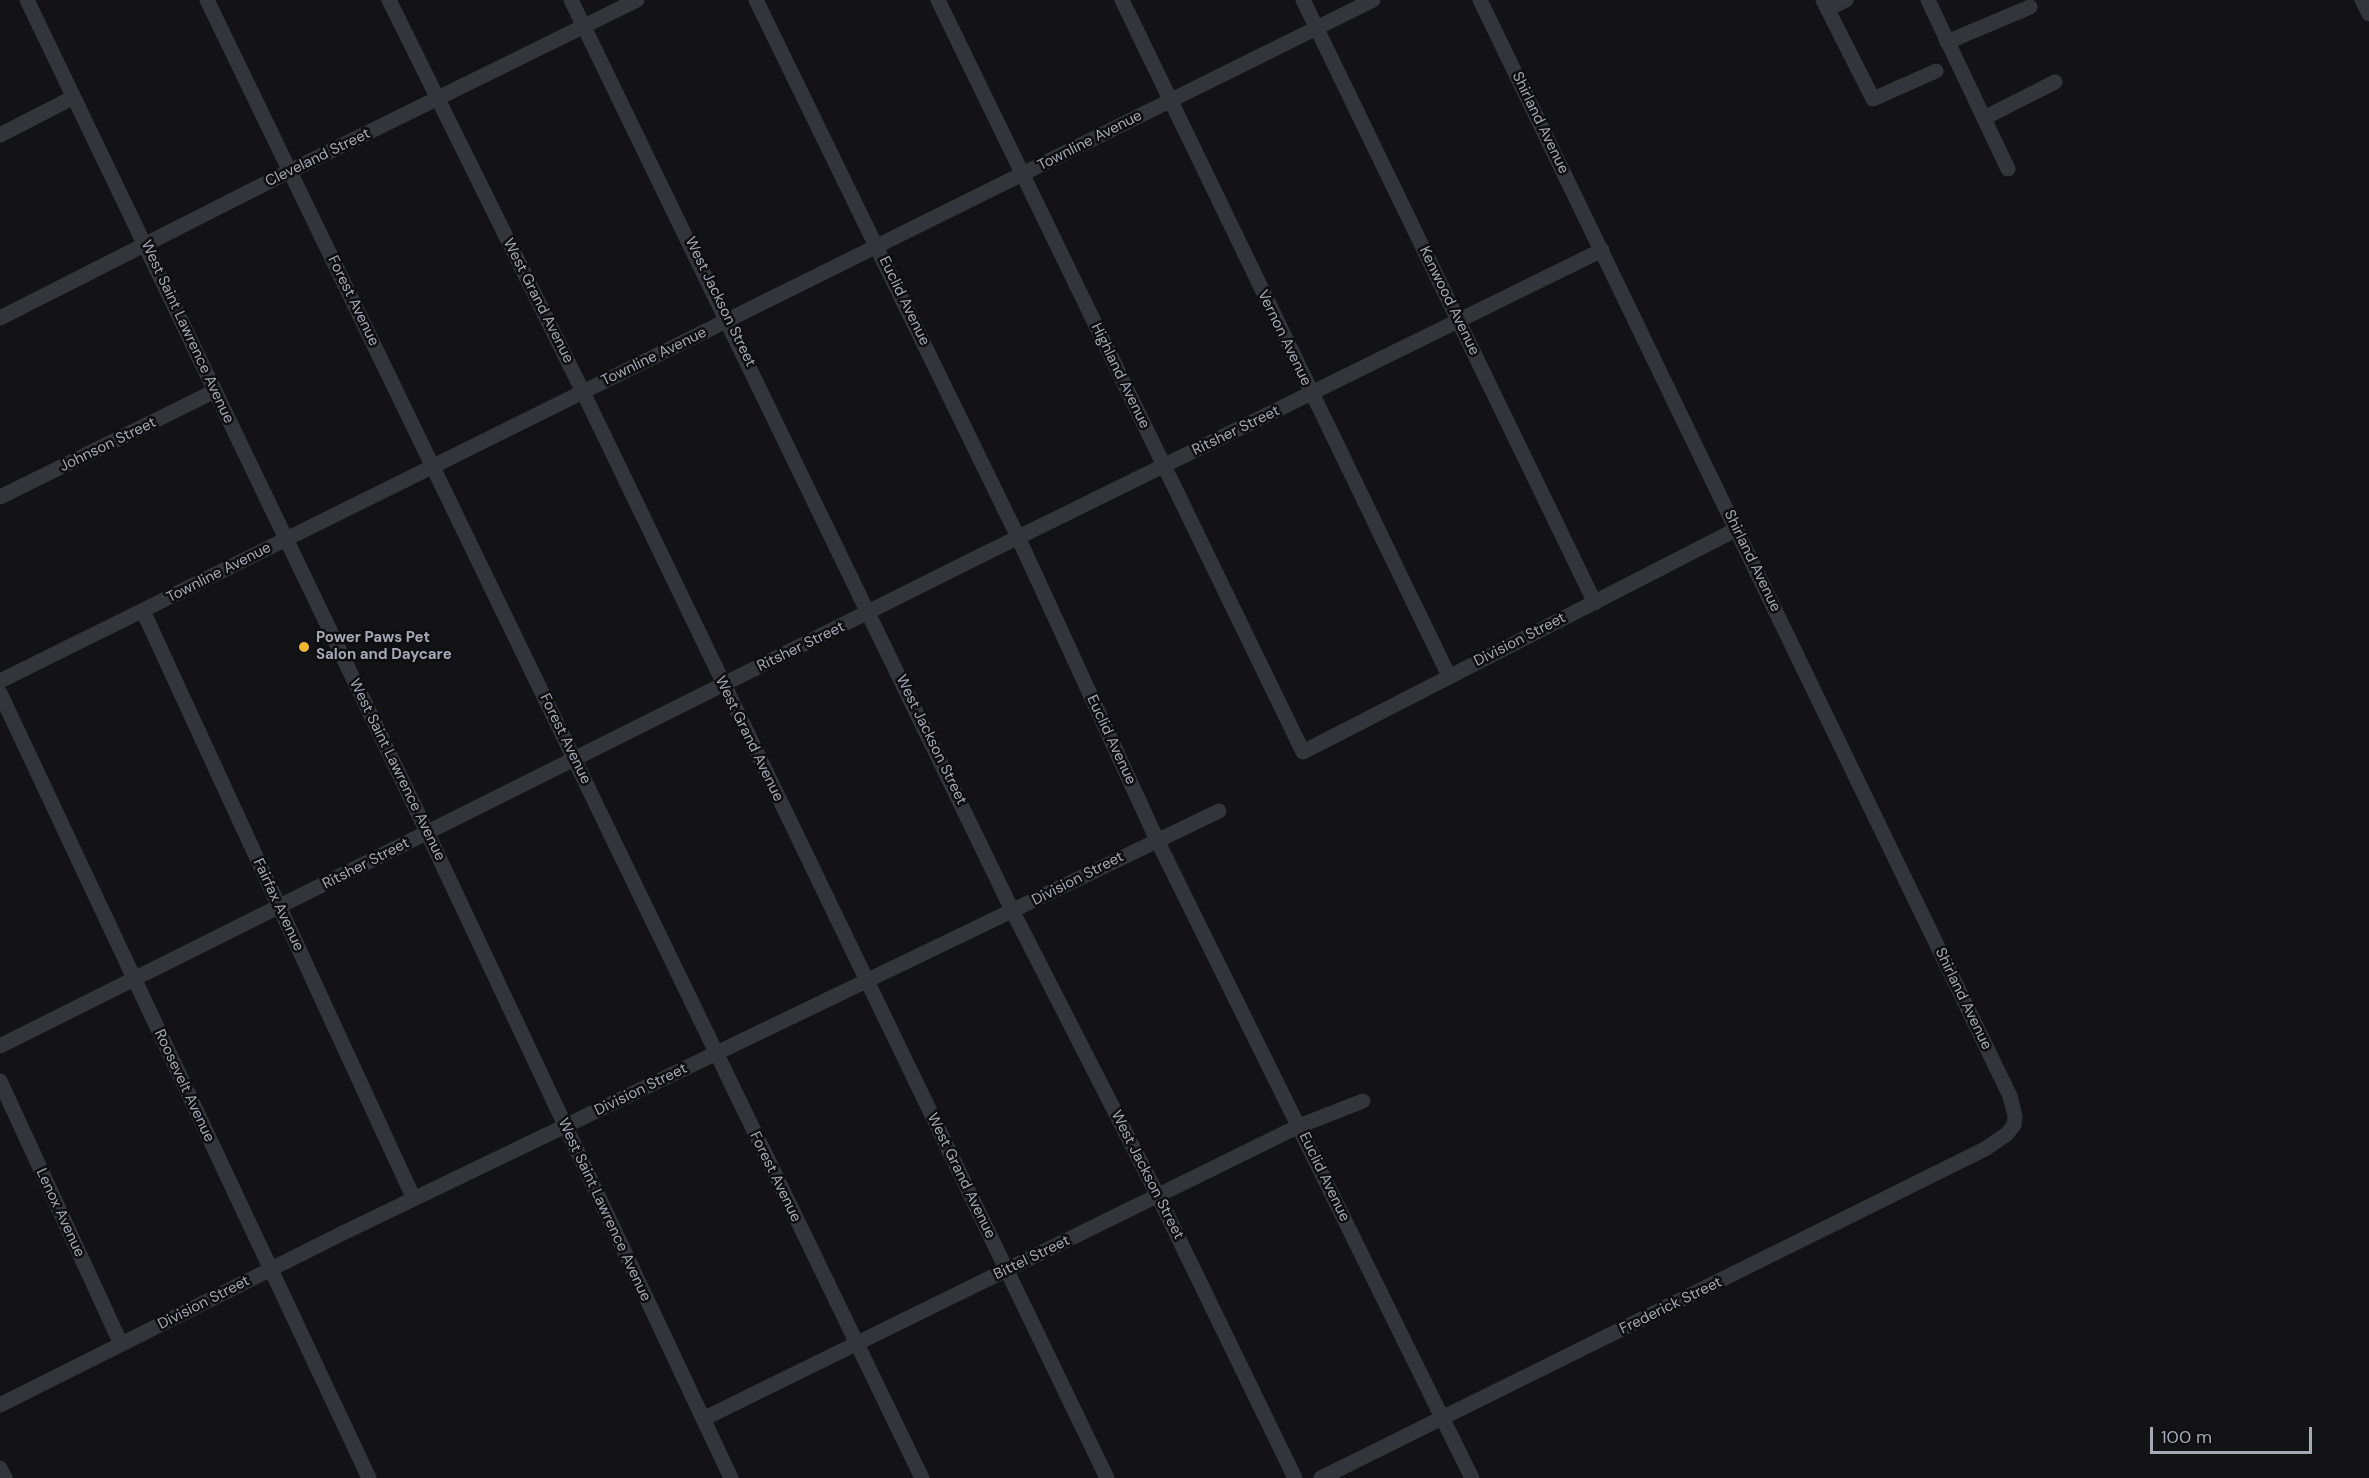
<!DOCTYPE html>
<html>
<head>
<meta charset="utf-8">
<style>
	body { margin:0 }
	#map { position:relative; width:2369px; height:1478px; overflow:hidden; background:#131315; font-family:"DM Sans",sans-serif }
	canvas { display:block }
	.scale { position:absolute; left:2150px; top:1427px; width:162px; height:27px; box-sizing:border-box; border:3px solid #a5a9b5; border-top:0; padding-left:8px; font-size:18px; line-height:21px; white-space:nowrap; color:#a5a9b5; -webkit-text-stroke:4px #0e0e10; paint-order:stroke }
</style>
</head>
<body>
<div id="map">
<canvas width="2369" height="1478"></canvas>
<div class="scale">100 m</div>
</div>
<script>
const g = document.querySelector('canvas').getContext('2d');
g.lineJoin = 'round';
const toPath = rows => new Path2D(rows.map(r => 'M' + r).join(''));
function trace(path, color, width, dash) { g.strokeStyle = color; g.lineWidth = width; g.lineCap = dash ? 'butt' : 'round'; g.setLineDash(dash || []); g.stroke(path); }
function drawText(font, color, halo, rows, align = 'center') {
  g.font = font + ' "DM Sans",sans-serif'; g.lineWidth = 5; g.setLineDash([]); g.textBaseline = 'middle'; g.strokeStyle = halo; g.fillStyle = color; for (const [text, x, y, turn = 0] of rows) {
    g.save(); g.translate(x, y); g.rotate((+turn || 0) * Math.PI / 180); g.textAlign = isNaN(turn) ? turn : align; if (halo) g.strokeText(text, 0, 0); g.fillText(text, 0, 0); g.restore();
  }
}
trace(toPath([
	[27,0,427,832,731,1478],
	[207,0,922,1478],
	[389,0,583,392,1107,1478],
	[571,0,1013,912,1158,1196,1295,1478],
	[756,0,1018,537,1157,840,1472,1478],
	[938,0,1303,752,1737,529],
	[1122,0,1449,676],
	[1303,0,1595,603],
	[1823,0,1873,99,1936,71],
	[1928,0,2008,169],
	[2362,0,2369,14],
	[1828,9,1846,0],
	[1947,42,2030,7],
	[1984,118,2055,82],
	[0,135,72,98],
	[0,318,290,171,637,0],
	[0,497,215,391],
	[143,611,414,1199],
	[0,681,1373,0],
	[0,693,369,1478],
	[0,1046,974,559,1602,250],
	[0,1081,121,1344],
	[0,1405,343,1233,1219,811],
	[703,1419,1299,1126,1363,1101],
	[0,1468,5,1478],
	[1321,1478,1985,1149,2007,1134,2014,1125,2015,1116,2010,1096,1480,0]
]), '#34353a', 15);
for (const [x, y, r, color] of [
	[304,647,6,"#efb731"]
]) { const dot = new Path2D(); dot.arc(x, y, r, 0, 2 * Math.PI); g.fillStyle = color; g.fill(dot); trace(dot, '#0e0e10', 2); }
drawText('15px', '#a5a9b5', '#0e0e10', [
	["Shirland Avenue",1540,123,64],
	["Townline Avenue",1090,141,-27],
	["Cleveland Street",318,158,-26],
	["Forest Avenue",353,301,64],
	["West Grand Avenue",538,301,63],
	["Euclid Avenue",904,301,64],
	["Kenwood Avenue",1449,301,64],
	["West Jackson Street",720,302,64],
	["West Saint Lawrence Avenue",187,332,65],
	["Vernon Avenue",1284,338,64],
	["Townline Avenue",654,357,-26],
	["Highland Avenue",1120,376,64],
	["Ritsher Street",1236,431,-26],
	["Johnson Street",108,445,-26],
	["Shirland Avenue",1752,561,64],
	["Townline Avenue",219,573,-27],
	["Division Street",1520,640,-27],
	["Ritsher Street",801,647,-26],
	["Forest Avenue",565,739,64],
	["West Grand Avenue",749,739,64],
	["West Jackson Street",931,740,64],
	["Euclid Avenue",1111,740,65],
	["West Saint Lawrence Avenue",397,770,64],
	["Ritsher Street",366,864,-27],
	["Division Street",1078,879,-27],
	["Fairfax Avenue",278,905,65],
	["Shirland Avenue",1963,999,64],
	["Roosevelt Avenue",184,1086,65],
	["Division Street",641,1090,-26],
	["West Jackson Street",1147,1175,63],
	["West Grand Avenue",961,1176,64],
	["Forest Avenue",775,1177,64],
	["Euclid Avenue",1324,1177,64],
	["West Saint Lawrence Avenue",604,1210,65],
	["Lenox Avenue",60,1213,65],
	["Bittel Street",1032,1258,-26],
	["Division Street",204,1303,-27],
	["Frederick Street",1671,1306,-26]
]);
drawText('bold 15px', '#a5a9b5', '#0e0e10', [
	["Power Paws Pet",316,638],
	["Salon and Daycare",316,655]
], 'left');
</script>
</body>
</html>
